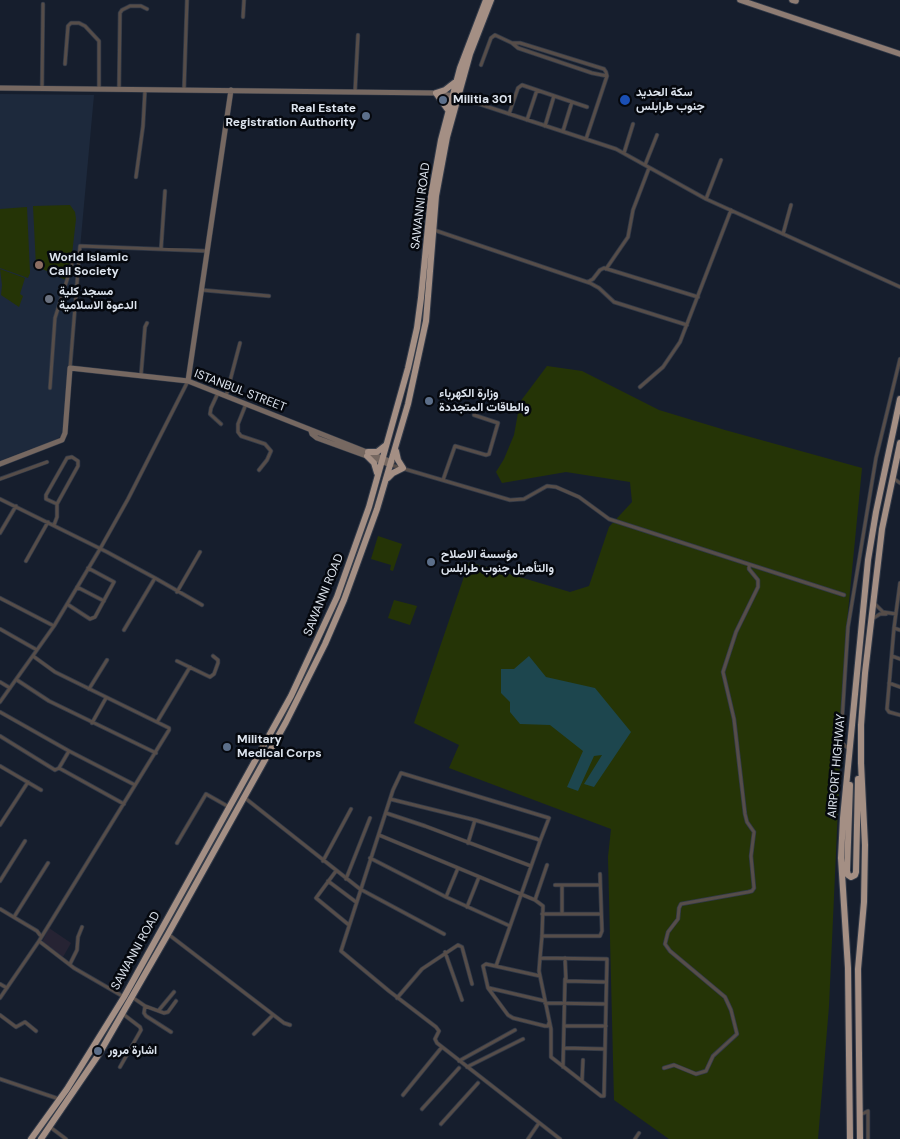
<!DOCTYPE html>
<html>
<head>
<meta charset="utf-8">
<style>
	body { margin:0 }
	canvas { display:block; background:#161e2d }
</style>
</head>
<body>
<canvas width="900" height="1139"></canvas>
<script>
const g = document.querySelector('canvas').getContext('2d');
g.lineJoin = 'round';
function paint(path, color) { g.fillStyle = color; g.fill(path, 'evenodd'); }
const toPath = rows => new Path2D(rows.map(r => 'M' + r).join(''));
function trace(path, color, width, dash) { g.strokeStyle = color; g.lineWidth = width; g.lineCap = dash ? 'butt' : 'round'; g.setLineDash(dash || []); g.stroke(path); }
function drawText(font, color, halo, rows, align = 'center') {
  g.font = font + ' "DM Sans",Vazirmatn,sans-serif'; g.lineWidth = 5; g.setLineDash([]); g.textBaseline = 'middle'; g.strokeStyle = halo; g.fillStyle = color; for (const [text, x, y, turn = 0] of rows) {
    g.save(); g.translate(x, y); g.rotate((+turn || 0) * Math.PI / 180); g.textAlign = isNaN(turn) ? turn : align; if (halo) g.strokeText(text, 0, 0); g.fillText(text, 0, 0); g.restore();
  }
}
paint(toPath([
	[0,94,94,95,63,434,53,443,30,449,0,461]
]), '#1d293c');
paint(toPath([
	[49,928,71,943,63,957,42,942]
]), '#262333');
paint(toPath([
	[70,205,75,212,76,219,71,263,66,280,36,266,33,206],
	[27,207,30,273,28,278,0,268,0,209],
	[0,269,25,278,20,294,23,296,19,307,1,295,2,285],
	[547,366,582,371,659,410,725,430,862,468,846,632,829,1006,818,1139,669,1139,614,1100,608,857,611,829,449,768,459,745,414,723,469,562,570,592,589,586,609,527,632,502,630,482,566,472,502,483,496,472,504,459,514,435,520,402],
	[378,536,402,544,393,571,390,570,391,565,371,559],
	[394,600,417,606,410,625,388,618]
]), '#253406');
paint(toPath([
	[529,656,546,677,595,688,631,732,594,787,584,784,602,755,594,756,578,791,567,787,583,751,550,725,520,724,510,712,510,702,501,693,501,669,514,669]
]), '#1d464e');
const street = toPath([
	[243,17,244,0],
	[512,43,520,43,604,69,606,72,607,76,586,139],
	[65,64,68,26,71,23,79,23,85,26,99,41,99,89],
	[481,65,491,38,495,35,512,43,518,48,592,73,607,76],
	[42,88,43,4],
	[119,89,120,13,122,10,130,6,141,6,147,9],
	[184,90,187,0],
	[355,92,358,35],
	[458,97,616,149,706,199,900,287],
	[509,114,518,88,522,85,587,107],
	[527,120,537,90],
	[545,126,554,96],
	[563,131,572,102],
	[624,153,633,124],
	[645,165,657,135],
	[136,177,143,126,145,90],
	[706,199,721,160],
	[434,230,590,283,599,288,614,302,687,325],
	[783,234,791,205],
	[161,249,165,191],
	[606,269,628,237,633,210,649,168],
	[588,282,593,279,600,270,604,268,698,297],
	[202,290,269,296],
	[70,368,80,246,207,251],
	[141,375,145,327,147,323],
	[640,387,663,367,680,342,731,210],
	[50,388,55,318,73,261,79,261],
	[218,393,211,408,210,414,221,424],
	[226,396,240,343],
	[246,404,238,424,238,432,241,436,265,444,271,451,267,460,259,470],
	[391,465,510,500,524,499,547,486,556,487,579,497,609,519,844,595],
	[893,478,900,483],
	[0,479,47,462],
	[443,480,455,446,486,455,489,454,498,423,474,415],
	[0,499,107,552,155,578,124,630],
	[54,525,57,517,57,504,78,466,78,461,72,457,67,458,46,495,46,499,57,504],
	[0,533,16,506],
	[26,561,48,522],
	[155,578,202,605],
	[900,583,894,628,887,709,889,712,900,715],
	[77,587,104,601],
	[177,592,200,552],
	[0,598,54,626],
	[67,604,90,619,95,617,114,582,88,568],
	[875,604,883,612,896,614],
	[872,619,880,614,886,614],
	[894,628,900,630],
	[0,629,37,650],
	[892,656,900,659],
	[177,661,210,677,214,674,218,663,218,660,213,656],
	[17,680,49,701,156,753],
	[0,682,10,688],
	[889,683,900,687],
	[89,689,107,660],
	[0,702,54,626,100,549,128,499,188,381],
	[0,712,69,751,135,785],
	[157,722,190,667],
	[92,723,106,698],
	[0,736,55,770,59,768,124,804],
	[849,749,843,744,841,737,848,627,876,458,900,359],
	[0,766,41,790],
	[59,768,69,751],
	[245,798,360,889,444,934],
	[390,799,475,820,537,839,540,841,496,966],
	[386,813,425,826,531,866],
	[0,825,28,782],
	[379,835,535,900,543,906,542,936,540,958,539,971,551,1029,551,1057,601,1096,604,1096,607,959,540,958],
	[540,841,549,818,401,773,393,790,341,951,389,991,436,1027,439,1031,435,1039,437,1043,560,1139],
	[177,843,206,794,229,807],
	[468,843,475,820],
	[370,858,446,897,510,926],
	[323,861,351,809],
	[336,871,316,898,349,925],
	[346,879,370,818],
	[0,881,25,841],
	[328,881,356,902],
	[555,885,600,885],
	[562,885,562,914],
	[446,897,458,868],
	[535,900,547,865],
	[467,907,479,877],
	[0,909,37,931,40,935],
	[542,914,601,914],
	[14,917,48,863],
	[168,934,284,1023,290,1025],
	[542,936,600,936,602,931,600,874],
	[39,941,74,968,124,997],
	[445,952,462,1000],
	[565,958,566,981,606,982],
	[70,964,77,950,78,937,82,927],
	[540,976,486,964,483,966,488,988,508,1015,513,1018,545,1026,548,1026,549,1023],
	[0,984,7,988],
	[489,988,545,1001],
	[132,997,145,1006,164,1013,168,1012,176,1001],
	[0,998,39,941,169,730,169,728,55,672,33,656],
	[397,998,422,969,458,945,462,947,472,984],
	[545,1003,606,1004],
	[145,1006,144,1013,146,1016,171,1032],
	[159,1010,174,992],
	[0,1015,16,1027,25,1022,36,1031],
	[564,1026,606,1026],
	[254,1034,273,1015],
	[564,1048,605,1049],
	[459,1061,515,1030],
	[120,1067,141,1030,140,1027,123,1014],
	[467,1067,523,1039],
	[563,1067,565,979],
	[664,1068,674,1065,696,1074,706,1071,713,1056,737,1034,731,1010,725,997,670,951,665,944,668,932,678,919,679,908,681,904,748,892,752,891,754,888,751,856,754,832,747,822,745,814,734,719,723,672,736,632,758,587,758,580,749,569,749,565],
	[0,1079,59,1099],
	[582,1081,583,1060],
	[403,1095,442,1047],
	[422,1109,459,1068],
	[860,1115,868,1111,868,1139],
	[441,1124,478,1083],
	[50,1127,66,1139],
	[528,1139,539,1123],
	[635,1139,639,1133]
]);
const secondary = toPath([
	[0,88,436,93,454,96],
	[188,381,231,90],
	[311,431,312,434,317,438,391,465],
	[0,464,62,440,65,433,70,368,188,381,392,462]
]);
const primary = toPath([
	[740,0,900,54],
	[792,0,796,1]
]);
const highway = toPath([
	[448,110,436,93,445,90,454,83],
	[368,452,377,452,386,445],
	[367,456,374,463,377,473],
	[388,478,393,473,403,468,398,460,396,451],
	[850,785,847,871,848,875,851,877,855,875,856,872,858,779],
	[31,1139,67,1089,124,997,291,696,337,597,369,507,408,368,417,328,421,298,431,196,441,140,460,68,486,0],
	[41,1139,99,1054,168,934,286,722,325,644,344,600,377,509,408,404,426,321,436,196,447,137,470,54,491,0],
	[850,1139,848,968,841,858,843,818,868,560,876,512,900,399],
	[860,1139,858,969,864,902,865,845,861,763,861,725,865,673,882,529,900,443]
]);
trace(street, '#323a48', 4.5);
trace(secondary, '#323a48', 6);
trace(primary, '#323a48', 7);
trace(highway, '#323a48', 8);
trace(street, '#564d49', 3);
trace(secondary, '#766861', 5);
trace(primary, '#8e7c73', 5.5);
trace(highway, '#a48f84', 6);
for (const [x, y, r, color] of [
	[443,100,5,"#5c6f8a"],
	[625,100,6,"#1a4fb4"],
	[366,116,5,"#5c6f8a"],
	[39,265,5,"#8d6e63"],
	[49,299,5,"#6b7280"],
	[429,401,5,"#5c6f8a"],
	[431,562,5,"#5c6f8a"],
	[227,747,5,"#5c6f8a"],
	[98,1051,5,"#5c6f8a"]
]) { const dot = new Path2D(); dot.arc(x, y, r, 0, 2 * Math.PI); g.fillStyle = color; g.fill(dot); trace(dot, '#05080e', 2); }
drawText('bold 12px', '#dde4ee', '#05080e', [
	["سكة الحديد",636,93],
	["جنوب طرابلس",636,107],
	["Militia 301",453,100],
	["Real Estate",356,109,"right"],
	["Registration Authority",356,123,"right"],
	["World Islamic",49,258],
	["Call Society",49,272],
	["مسجد كلية",59,292],
	["الدعوة الاسلامية",59,306],
	["وزارة الكهرباء",439,394],
	["والطاقات المتجددة",439,408],
	["مؤسسة الاصلاح",441,555],
	["والتأهيل جنوب طرابلس",441,569],
	["Military",237,740],
	["Medical Corps",237,754],
	["اشارة مرور",108,1051]
], 'left');
drawText('12px', '#dde4ee', '#05080e', [
	["SAWANNI ROAD",421,206,-83],
	["ISTANBUL STREET",240,391,21],
	["SAWANNI ROAD",324,595,-68],
	["AIRPORT HIGHWAY",837,766,-85],
	["SAWANNI ROAD",136,951,-61]
]);
</script>
</body>
</html>
